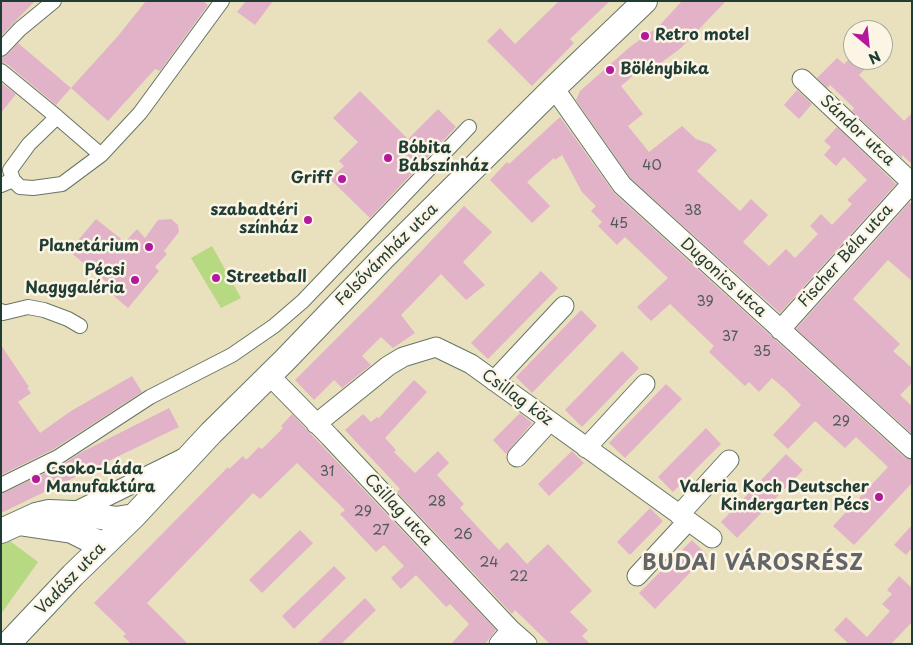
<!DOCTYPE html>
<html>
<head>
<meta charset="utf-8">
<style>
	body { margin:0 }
	#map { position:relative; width:913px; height:645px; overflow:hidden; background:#e9e1bd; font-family:"Playpen Sans",sans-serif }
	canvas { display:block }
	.frame { position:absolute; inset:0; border:2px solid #1f3d34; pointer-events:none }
	.north { position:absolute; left:843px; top:20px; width:50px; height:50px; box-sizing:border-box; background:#fcf5e5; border:1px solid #a4ab9e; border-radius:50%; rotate:152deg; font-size:14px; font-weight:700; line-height:20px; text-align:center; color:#1f3d34 }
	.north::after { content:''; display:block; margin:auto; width:18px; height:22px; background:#b5179e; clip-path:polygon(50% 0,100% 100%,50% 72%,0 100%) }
</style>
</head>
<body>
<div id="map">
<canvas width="913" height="645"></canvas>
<div class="frame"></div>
<div class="north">N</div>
</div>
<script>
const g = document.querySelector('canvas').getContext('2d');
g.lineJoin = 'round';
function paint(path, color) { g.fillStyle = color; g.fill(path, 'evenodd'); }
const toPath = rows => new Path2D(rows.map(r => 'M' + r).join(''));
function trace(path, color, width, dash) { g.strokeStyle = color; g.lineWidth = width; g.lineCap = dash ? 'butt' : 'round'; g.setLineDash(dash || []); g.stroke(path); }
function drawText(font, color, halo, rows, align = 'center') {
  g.font = font + ' "Playpen Sans",sans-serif'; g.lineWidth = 5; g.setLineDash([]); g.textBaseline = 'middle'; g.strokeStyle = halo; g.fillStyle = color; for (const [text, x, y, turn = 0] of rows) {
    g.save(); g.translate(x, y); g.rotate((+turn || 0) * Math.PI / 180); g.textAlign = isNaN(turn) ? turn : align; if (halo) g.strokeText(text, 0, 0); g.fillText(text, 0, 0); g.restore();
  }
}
paint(toPath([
	[212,246,241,298,221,308,191,258],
	[10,541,38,562,1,614,1,545]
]), '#b6d981');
paint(toPath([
	[1,1,35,1,1,36],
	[146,1,203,1,208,5,160,71,155,69,108,121,71,88,118,36],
	[246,1,273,1,255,25,237,12],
	[559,1,610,1,570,39,574,43,532,86,487,41,500,28,515,44],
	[682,1,726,1,681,48,650,71,646,65,621,86,643,114,628,126,649,152,682,126,696,139,710,144,717,150,697,171,740,211,751,199,768,215,743,242,769,266,786,249,795,258,818,234,810,226,821,214,832,225,852,204,847,200,867,180,844,157,836,166,824,155,831,147,824,141,837,127,896,184,780,313,630,178,576,100,580,91,631,46,658,27],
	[18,43,71,88,56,105,7,64,1,62,1,58,7,55],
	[853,55,853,60,857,60,866,68,859,75,904,121,912,113,912,164,902,155,902,158,852,111,854,108,830,85,827,88,817,78,837,58,844,64],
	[1,83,16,94,1,113],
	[797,90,812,104,799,119,784,105],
	[360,91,408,139,438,109,456,127,370,218,330,179,344,166,339,161,358,142,333,118],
	[560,117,614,193,904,457,912,460,912,483,854,545,833,526,888,467,856,437,845,448,815,421,788,449,773,435,801,405,787,391,772,378,759,392,749,382,745,386,709,352,714,346,670,304,651,321,637,307,668,278,625,237,617,245,598,226,602,222,591,211,596,206,582,192,562,155,555,160,554,158,527,182,550,206,532,223,490,180,507,162,509,164],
	[909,203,912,203,912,281,888,260,853,299,900,344,893,351,912,368,912,383,900,395,912,406,912,434,796,329],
	[464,206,492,232,463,262,485,285,466,300,441,274,401,315,415,333,393,348,381,337,362,356,371,365,342,388,334,380,314,400,295,380,378,297],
	[96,219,125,242,137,229,145,238,158,220,171,219,178,225,179,232,164,251,167,254,155,267,159,271,128,308,107,290,111,286,69,251],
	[541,271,558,288,488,359,471,343],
	[581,310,597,326,532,393,516,377],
	[1,345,29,387,27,388,31,393,18,402,40,433,71,411,132,376,142,392,54,449,1,475],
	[622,351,639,368,582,427,565,410],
	[414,380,427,392,385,438,396,450,394,452,415,473,438,451,449,463,437,475,464,504,460,508,499,550,507,542,527,564,548,544,592,591,570,612,588,630,582,636,590,644,550,644,515,610,512,614,397,492,400,489,345,430,363,414,371,422,377,417,379,418],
	[666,384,682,399,625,458,609,443],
	[169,408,179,427,1,513,1,494,62,465,80,453],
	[520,413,532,423,506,454,493,440],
	[292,414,496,630,485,644,451,644,469,624,450,604,446,607,416,575,401,589,391,578,404,566,384,545,376,552,340,514,345,510,297,463,260,499,253,493,147,603,188,644,131,644,123,636,126,634,94,603,228,467,229,469,243,456,246,460,259,447,262,449,283,428,281,426],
	[706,428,721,444,673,492,658,477],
	[572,451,584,463,549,496,538,484],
	[786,454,803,470,737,538,721,522],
	[650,508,663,521,630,555,617,542],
	[912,525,912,548,906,555,894,545],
	[300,530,313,543,262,593,249,580],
	[692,540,707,555,655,609,639,593],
	[334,566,346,578,294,629,282,616],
	[899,576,912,588,912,622,891,644,849,644,834,630,846,617,867,637,890,611,882,604,892,594,887,590],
	[365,598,376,610,341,644,317,644]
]), '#e1b2c8');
const pedestrian = toPath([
	[1,49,20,29,54,1],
	[1,71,57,117],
	[101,155,57,117,29,144,10,170,13,180,20,187,33,188,62,184,101,155,140,113,222,1],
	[1,185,13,180],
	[1,311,3,313,28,307,44,310,68,319,80,326],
	[1,485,58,457,150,397,232,355,274,326,303,301,469,127]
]);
const minor = toPath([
	[802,79,912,183],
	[554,88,622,185,912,449],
	[780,330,912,183],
	[270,376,330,437,511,630,527,644],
	[494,381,564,306],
	[316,424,388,366,403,357,436,347,471,364,712,538],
	[586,448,645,384],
	[517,457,549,422],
	[73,513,184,458],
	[679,515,729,460],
	[637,576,688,521],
	[499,644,511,630]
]);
const tertiary = toPath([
	[25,524,72,531,86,538,105,544],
	[1,531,36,515,49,512,73,513,116,519,134,516],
	[8,644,73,575,134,516,211,433,285,360,384,257,554,88,645,1]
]);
trace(pedestrian, '#667664', 16);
trace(minor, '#667664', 21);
trace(tertiary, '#667664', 26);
trace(pedestrian, '#fff', 14);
trace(minor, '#fff', 19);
trace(tertiary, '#fff', 24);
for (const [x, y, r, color] of [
	[645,36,5,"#b5179e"],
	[610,70,5,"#b5179e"],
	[388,158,5,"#b5179e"],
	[342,179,5,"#b5179e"],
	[308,220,5,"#b5179e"],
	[149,247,5,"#b5179e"],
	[216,278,5,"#b5179e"],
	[135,280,5,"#b5179e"],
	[36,479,5,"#b5179e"],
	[879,497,5,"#b5179e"]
]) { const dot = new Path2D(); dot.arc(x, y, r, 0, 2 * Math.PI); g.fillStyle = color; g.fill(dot); trace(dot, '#fcf5e5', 2); }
drawText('14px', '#505a59', null, [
	["40",652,166],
	["38",693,211],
	["45",619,224],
	["39",705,302],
	["37",730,337],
	["35",762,352],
	["29",841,422],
	["31",327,472],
	["28",437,502],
	["29",363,512],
	["27",381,531],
	["26",463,535],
	["24",489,563],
	["22",519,577]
]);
drawText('bold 16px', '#1f3d34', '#fcf5e5', [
	["Retro motel",655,36],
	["Bölénybika",620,70],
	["Bóbita",398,149],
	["Bábszínház",398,167],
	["Griff",332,179,"right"],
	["szabadtéri",298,211,"right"],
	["színház",298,229,"right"],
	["Planetárium",139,247,"right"],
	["Pécsi",125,271,"right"],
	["Nagygaléria",125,289,"right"],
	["Streetball",226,278],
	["Csoko-Láda",46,470],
	["Manufaktúra",46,488],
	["Valeria Koch Deutscher",869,488,"right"],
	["Kindergarten Pécs",869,506,"right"]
], 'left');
drawText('16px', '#1f3d34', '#fcf5e5', [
	["Sándor utca",857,131,43],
	["Felsővámház utca",387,255,-45],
	["Fischer Béla utca",846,256,-48],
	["Dugonics utca",723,278,42],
	["Csillag köz",517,398,36],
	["Csillag utca",398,510,47],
	["Vadász utca",71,579,-46]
]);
g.letterSpacing = '1px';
drawText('bold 21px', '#636668', '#fcf5e5', [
	["BUDAI VÁROSRÉSZ",753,564]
]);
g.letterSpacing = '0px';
</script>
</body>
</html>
